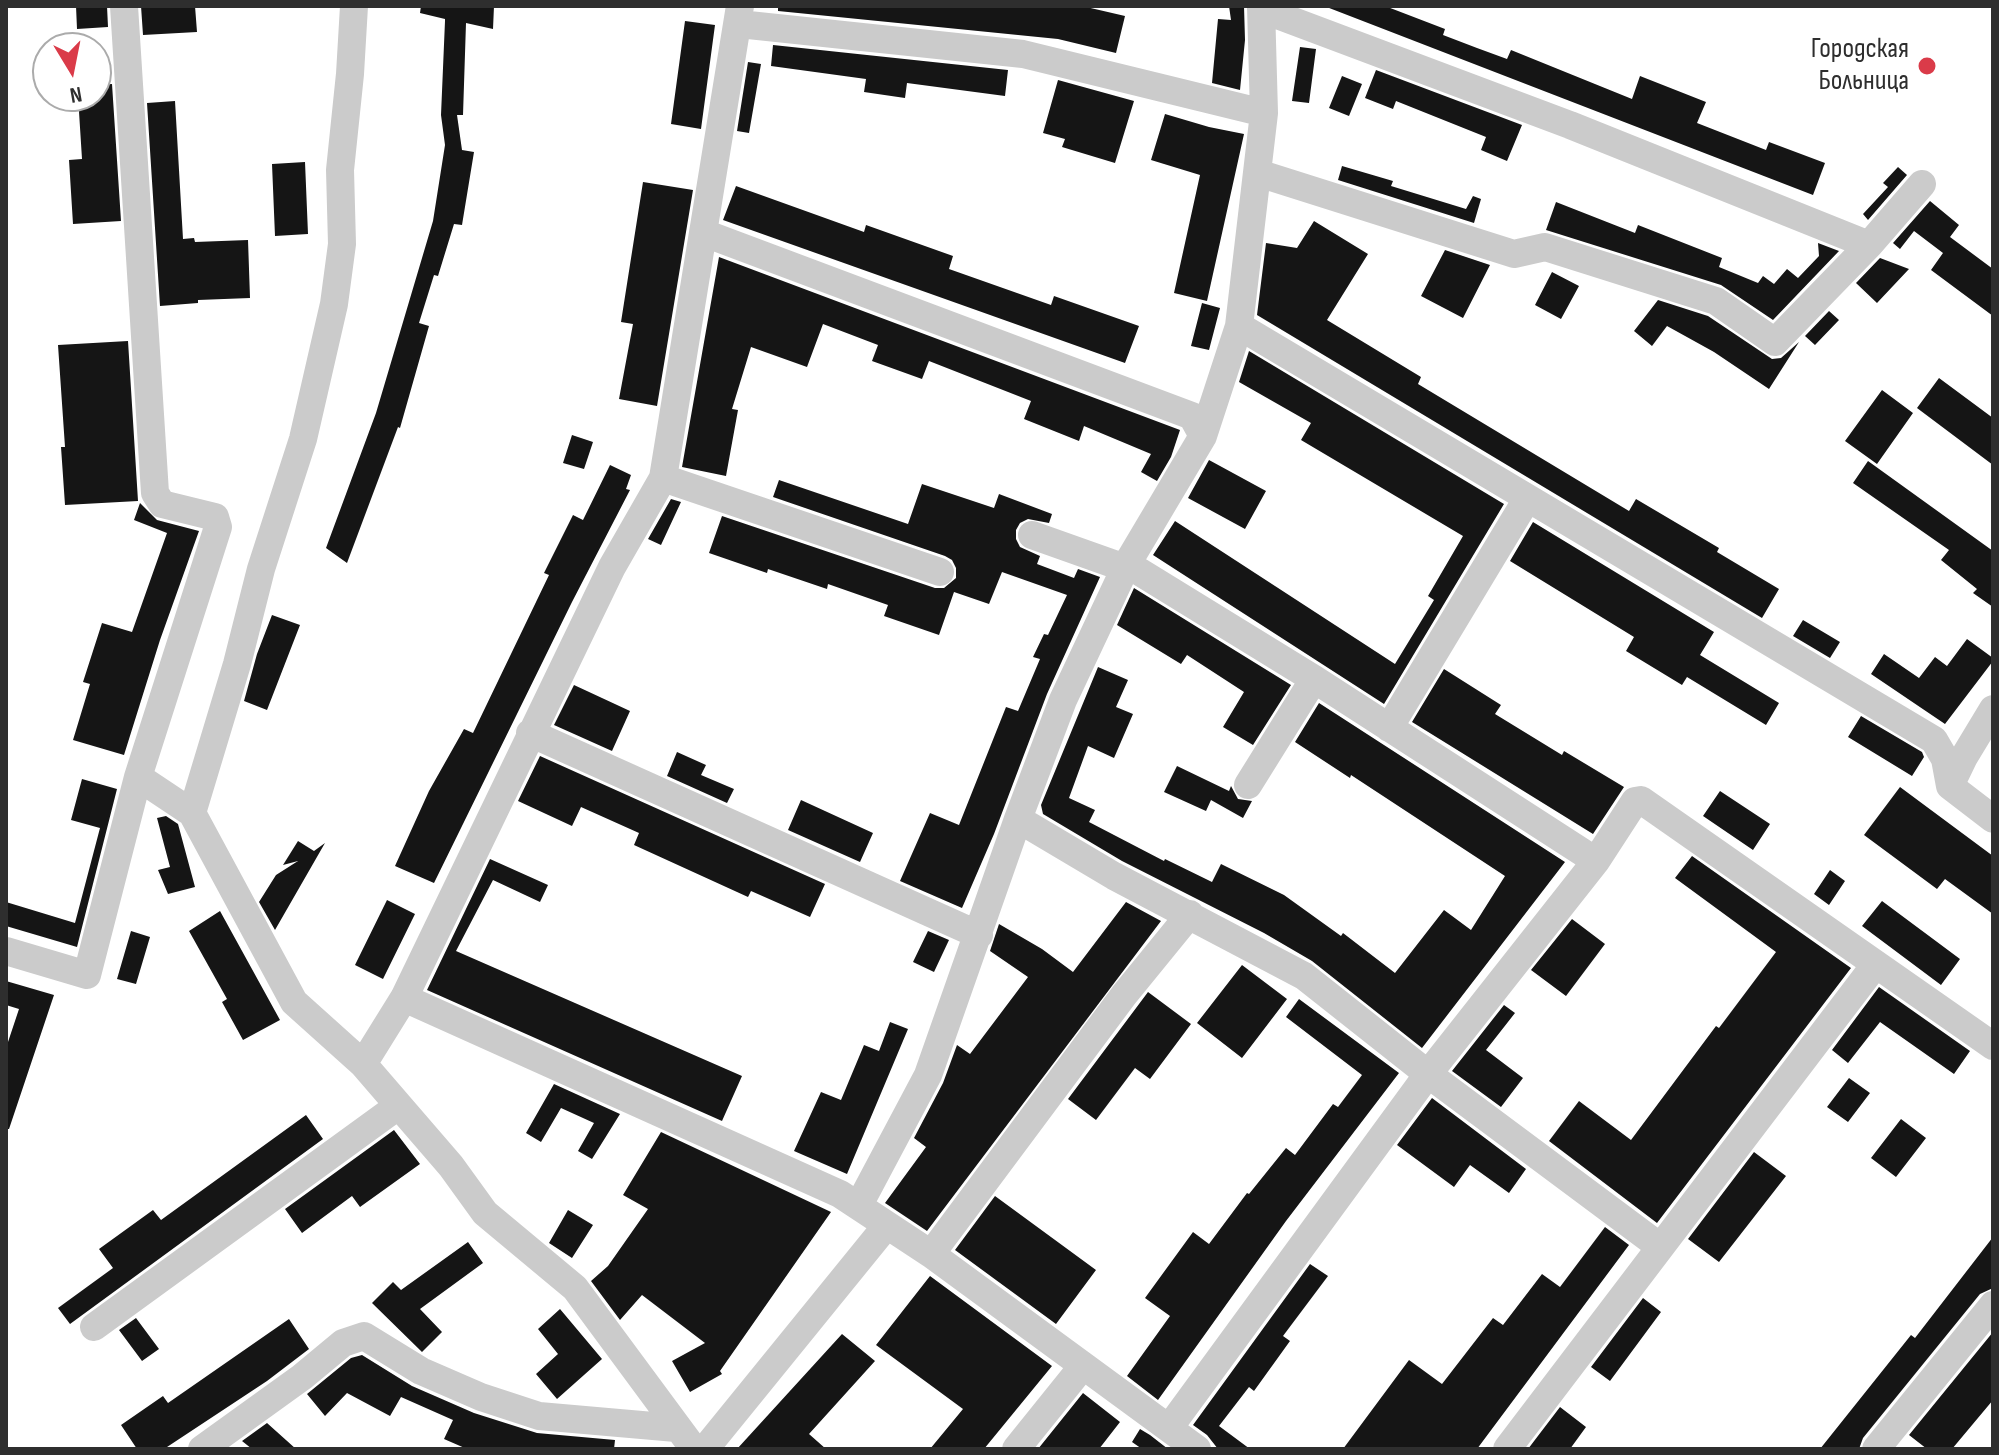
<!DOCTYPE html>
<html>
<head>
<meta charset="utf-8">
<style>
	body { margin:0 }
	#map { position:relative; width:1999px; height:1455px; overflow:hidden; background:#fff; font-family:"Sofia Sans Condensed",sans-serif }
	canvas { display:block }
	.frame { position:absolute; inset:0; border:8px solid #2e2e2e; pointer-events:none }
	.north { position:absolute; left:32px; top:32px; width:80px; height:80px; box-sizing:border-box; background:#fff; border:2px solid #ababab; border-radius:50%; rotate:170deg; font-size:22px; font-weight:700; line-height:32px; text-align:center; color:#2e2e2e }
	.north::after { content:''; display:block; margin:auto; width:28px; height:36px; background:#da3b49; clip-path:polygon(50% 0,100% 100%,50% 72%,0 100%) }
</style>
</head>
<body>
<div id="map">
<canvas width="1999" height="1455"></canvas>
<div class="frame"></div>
<div class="north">N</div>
</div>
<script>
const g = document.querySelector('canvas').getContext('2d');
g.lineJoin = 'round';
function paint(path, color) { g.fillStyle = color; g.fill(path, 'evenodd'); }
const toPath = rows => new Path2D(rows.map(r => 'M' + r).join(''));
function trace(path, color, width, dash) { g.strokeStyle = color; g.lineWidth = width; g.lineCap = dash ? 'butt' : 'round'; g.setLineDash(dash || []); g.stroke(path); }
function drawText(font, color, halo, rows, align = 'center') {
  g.font = font + ' "Sofia Sans Condensed",sans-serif'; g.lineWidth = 8; g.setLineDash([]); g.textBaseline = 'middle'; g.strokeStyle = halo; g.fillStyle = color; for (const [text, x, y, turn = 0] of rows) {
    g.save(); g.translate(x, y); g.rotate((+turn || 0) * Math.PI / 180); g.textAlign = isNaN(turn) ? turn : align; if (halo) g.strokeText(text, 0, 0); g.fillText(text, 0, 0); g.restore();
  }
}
paint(toPath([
	[76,6,107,6,108,27,77,29],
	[141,6,195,6,197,32,143,35],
	[421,6,494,6,493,29,466,23,463,115,457,115,462,150,474,152,462,225,454,224,438,276,434,275,419,323,429,326,400,428,398,427,347,563,326,548,376,413,433,221,445,145,441,115,445,21,445,19,420,13],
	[778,6,1082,6,1125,16,1116,53,1058,39,778,11],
	[1229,6,1244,6,1245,40,1240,90,1212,83,1218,19,1231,20],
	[1324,6,1385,6,1445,29,1443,35,1477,48,1507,59,1511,50,1632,99,1640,76,1706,102,1697,123,1766,150,1769,142,1825,163,1813,195],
	[685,21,715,25,701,129,671,124],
	[773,45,1008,70,1005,96,907,83,905,98,864,92,866,79,771,66],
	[1300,47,1316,49,1309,103,1292,101],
	[748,62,761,64,749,133,737,131],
	[1376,70,1522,125,1507,161,1481,150,1486,137,1396,101,1393,109,1365,98],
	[1342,76,1362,84,1349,116,1329,108],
	[1058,80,1134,101,1115,163,1062,147,1065,139,1043,133],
	[112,84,121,221,73,224,69,160,82,159,78,96,96,96,96,85],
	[175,101,183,239,194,238,195,242,248,240,250,298,198,300,198,303,160,306,147,103],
	[1165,114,1209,127,1244,134,1207,301,1174,293,1200,175,1151,160],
	[305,162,308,234,275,236,272,164],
	[1342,166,1393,181,1391,186,1466,209,1473,196,1481,199,1474,223,1338,180],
	[1898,167,1907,175,1868,220,1863,214,1888,187,1883,183],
	[643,182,693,190,657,406,619,399,633,324,621,322],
	[736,186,864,232,866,225,953,256,949,269,1051,305,1054,296,1139,326,1125,363,723,220],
	[1930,201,1959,225,1950,237,1993,269,1993,316,1931,270,1943,253,1914,231,1900,249,1893,243],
	[1556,202,1635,233,1638,225,1722,258,1719,267,1758,283,1763,276,1774,284,1787,269,1798,278,1819,256,1818,243,1839,251,1773,320,1721,285,1546,230],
	[1314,221,1368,254,1327,320,1421,377,1418,384,1629,511,1636,499,1719,548,1717,552,1779,589,1762,618,1257,315,1266,243,1297,248],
	[1445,250,1490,265,1463,318,1421,296],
	[719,257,1180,430,1171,457,1157,481,1141,472,1151,454,1084,426,1079,441,1024,419,1031,401,929,361,922,379,872,361,878,345,823,324,807,367,751,347,732,409,738,410,726,476,682,467],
	[1880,258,1909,269,1877,303,1856,283],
	[1552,272,1579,286,1561,319,1535,305],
	[1658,300,1708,316,1772,359,1781,358,1799,342,1769,389,1714,352,1667,326,1652,346,1634,331],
	[1202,303,1220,308,1209,350,1191,346],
	[1829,311,1839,320,1815,345,1805,336],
	[128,341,138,501,65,505,61,447,65,447,58,345],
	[1249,351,1504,504,1384,704,1153,555,1175,521,1395,664,1434,600,1428,596,1463,536,1301,440,1311,423,1239,382],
	[1939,378,1993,418,1993,465,1917,408],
	[1882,390,1913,413,1877,464,1845,441],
	[572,435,593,442,584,469,563,463],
	[1209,460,1266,491,1245,529,1188,498],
	[1868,461,1993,551,1993,607,1973,593,1977,589,1941,560,1949,550,1853,483],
	[610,465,631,475,626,489,630,490,572,602,434,883,395,866,429,791,464,729,473,733,549,575,544,573,573,515,583,520],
	[779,480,908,524,922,484,994,508,999,494,1052,514,1049,523,1028,519,1020,523,1016,530,1016,539,1020,547,1040,556,1037,564,1074,578,1078,569,1100,577,1047,694,994,834,962,908,900,881,930,813,959,825,1006,707,1018,711,1040,659,1033,657,1044,634,1048,635,1067,595,1002,572,989,604,954,592,939,635,884,616,888,605,828,584,827,589,768,569,767,573,709,553,722,516,935,588,944,588,956,578,956,568,952,560,945,556,773,497],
	[671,499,681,502,661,545,648,539],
	[140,503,157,520,199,531,160,640,124,755,73,740,90,684,83,682,102,623,132,632,167,533,134,520],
	[1533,522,1714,632,1700,655,1779,703,1766,725,1687,677,1682,685,1626,651,1634,637,1510,561],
	[1134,588,1291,685,1253,745,1223,727,1244,692,1187,655,1181,664,1117,625],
	[272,615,300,625,267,710,244,701,257,654],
	[1803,620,1840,642,1830,658,1793,636],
	[1967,639,1993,658,1993,661,1945,724,1871,674,1884,654,1919,678,1935,657,1947,666],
	[1098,667,1128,680,1116,707,1133,714,1114,758,1088,746,1069,798,1095,810,1089,822,1164,861,1165,859,1212,882,1221,864,1284,895,1341,936,1343,933,1395,973,1444,910,1471,930,1505,876,1351,775,1350,778,1295,742,1319,703,1565,862,1422,1048,1312,961,1264,933,1122,861,1043,814,1041,805],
	[1444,669,1501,705,1495,714,1562,755,1564,751,1624,787,1593,834,1412,722],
	[574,685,630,711,612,751,554,725],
	[1861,716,1922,752,1924,757,1912,776,1848,737],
	[677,752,706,765,701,775,734,789,727,803,667,776],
	[540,756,825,884,810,917,751,891,748,897,634,845,639,833,581,807,572,826,518,801],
	[1177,766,1229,791,1231,786,1238,799,1252,801,1243,818,1211,800,1206,811,1164,792],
	[82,779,117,789,77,947,6,926,6,902,75,923,100,828,71,820],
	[1900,787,1993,856,1993,914,1945,879,1937,889,1864,835],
	[1720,791,1770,824,1753,850,1703,816],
	[801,800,873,833,860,862,788,830],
	[166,816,178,824,195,887,168,894,158,870,170,867,157,818],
	[298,841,314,851,325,843,275,930,259,902,276,875,298,861,283,865],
	[1692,856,1851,968,1657,1223,1549,1141,1579,1101,1631,1140,1716,1026,1719,1028,1776,952,1675,878],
	[490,859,548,885,540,902,493,880,456,951,742,1076,722,1121,427,990],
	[1830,870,1845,881,1829,905,1814,894],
	[387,900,415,914,383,979,355,965],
	[1882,901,1960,959,1941,985,1862,926],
	[1126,902,1161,921,927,1231,885,1203,926,1147,914,1138,943,1083,957,1045,970,1054,1028,977,990,951,999,924,1042,949,1073,972],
	[220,911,280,1020,243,1040,222,1002,227,999,189,931],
	[1572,919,1605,944,1566,996,1531,970],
	[131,931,150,937,136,984,117,979],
	[928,931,949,940,934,972,913,962],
	[1242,965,1287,999,1242,1058,1197,1023],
	[6,981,54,995,9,1129,6,1129,6,1048,19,1009,6,1005],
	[1879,987,1970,1051,1954,1074,1880,1022,1848,1063,1832,1050],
	[1148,992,1191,1024,1150,1079,1135,1068,1096,1120,1068,1099],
	[1299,999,1399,1073,1286,1221,1158,1400,1127,1376,1170,1316,1145,1298,1193,1232,1209,1244,1247,1193,1249,1194,1286,1148,1295,1155,1333,1104,1338,1107,1362,1075,1286,1017],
	[1504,1005,1515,1013,1486,1050,1523,1078,1501,1107,1452,1071],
	[890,1022,908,1029,847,1174,794,1151,821,1092,841,1100,864,1045,879,1051],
	[1849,1078,1870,1093,1848,1122,1827,1107],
	[554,1084,620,1114,592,1159,578,1151,594,1123,561,1108,541,1142,526,1133],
	[1432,1098,1526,1169,1509,1193,1470,1165,1454,1187,1397,1145],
	[306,1115,323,1139,70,1324,58,1308,113,1268,99,1249,153,1210,161,1220],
	[1901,1119,1926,1138,1896,1177,1871,1158],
	[394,1130,420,1164,360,1207,352,1196,302,1233,285,1209],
	[661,1132,831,1212,720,1371,722,1374,690,1392,672,1361,705,1343,642,1295,620,1320,591,1281,608,1266,648,1209,623,1195],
	[1754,1152,1786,1176,1719,1262,1688,1239],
	[995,1196,1096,1270,1056,1324,955,1250],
	[568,1210,593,1225,572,1258,549,1243],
	[1605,1227,1629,1245,1477,1449,1343,1449,1409,1360,1442,1384,1493,1318,1503,1325,1542,1274,1560,1287],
	[1993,1237,1993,1288,1980,1294,1863,1438,1859,1449,1820,1449,1911,1335,1915,1338],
	[468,1242,483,1263,420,1309,442,1332,422,1352,372,1303,393,1282,401,1290],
	[1310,1264,1328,1276,1283,1336,1290,1341,1254,1391,1249,1387,1219,1426,1250,1449,1218,1449,1207,1435,1193,1425],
	[930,1276,1052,1366,984,1449,930,1449,963,1409,876,1345],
	[1643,1298,1661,1312,1610,1381,1591,1367],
	[560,1309,602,1359,557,1399,536,1374,558,1354,538,1329],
	[136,1318,159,1349,142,1361,119,1330],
	[289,1319,309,1349,267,1381,164,1449,137,1449,121,1425,163,1396,168,1403],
	[1993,1332,1993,1400,1952,1449,1927,1449,1909,1435],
	[842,1334,875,1361,809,1434,826,1449,737,1449],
	[362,1355,412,1386,474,1413,537,1433,615,1440,614,1449,467,1449,444,1439,453,1420,401,1397,390,1416,347,1393,325,1416,307,1394,351,1358],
	[1083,1393,1120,1422,1099,1449,1038,1449],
	[1560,1407,1586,1427,1570,1449,1528,1449],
	[267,1423,296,1449,252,1449,242,1441],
	[1140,1429,1150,1435,1168,1449,1142,1449,1132,1442]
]), '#151515');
trace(toPath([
	[1261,9,1570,125,1869,245],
	[739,24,1023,54,1264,113],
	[1258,173,1514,254,1545,247,1716,301,1775,342,1869,245,1922,184],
	[704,233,1192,416,1203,436],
	[1239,326,1934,740,1945,759,1950,786,1993,819],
	[663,478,940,572],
	[1032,535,1125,568],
	[1127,564,1314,679,1596,861],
	[1389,728,1527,499],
	[530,733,979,935],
	[138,777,192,813,294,1002,363,1064,451,1166,485,1213,575,1288,694,1449],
	[1248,785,1314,679],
	[1950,786,1964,757,1993,709],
	[192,813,237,664,261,569,303,439,334,304,342,244,340,170,350,74,354,6],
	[1018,819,1114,876,1304,976,1428,1074,1659,1246],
	[6,951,87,975,138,777,218,527,215,517,162,504,155,493,124,6],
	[404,998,840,1194,931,1254,1197,1449],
	[363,1064,404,998,612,567,663,478,740,6],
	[859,1205,928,1075,1018,819,1063,700,1127,564,1203,436,1239,326,1264,113,1261,6],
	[931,1254,1124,995,1190,914],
	[94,1327,398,1106],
	[1169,1428,1428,1074,1596,861,1635,801,1641,800,1993,1046],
	[202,1449,302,1377,343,1343,364,1336,421,1371,481,1397,539,1416,676,1428],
	[705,1449,887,1225],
	[1016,1449,1082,1367],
	[1507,1449,1875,965],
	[1876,1449,1993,1305]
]), '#cbcbcb', 28);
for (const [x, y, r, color] of [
	[1927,66,10,"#da3b49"]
]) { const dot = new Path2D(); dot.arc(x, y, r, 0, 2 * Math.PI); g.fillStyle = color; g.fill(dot); trace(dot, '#fff', 3); }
drawText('28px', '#2e2e2e', '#fff', [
	["Городская",1909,50],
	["Больница",1909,82]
], 'right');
</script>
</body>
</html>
